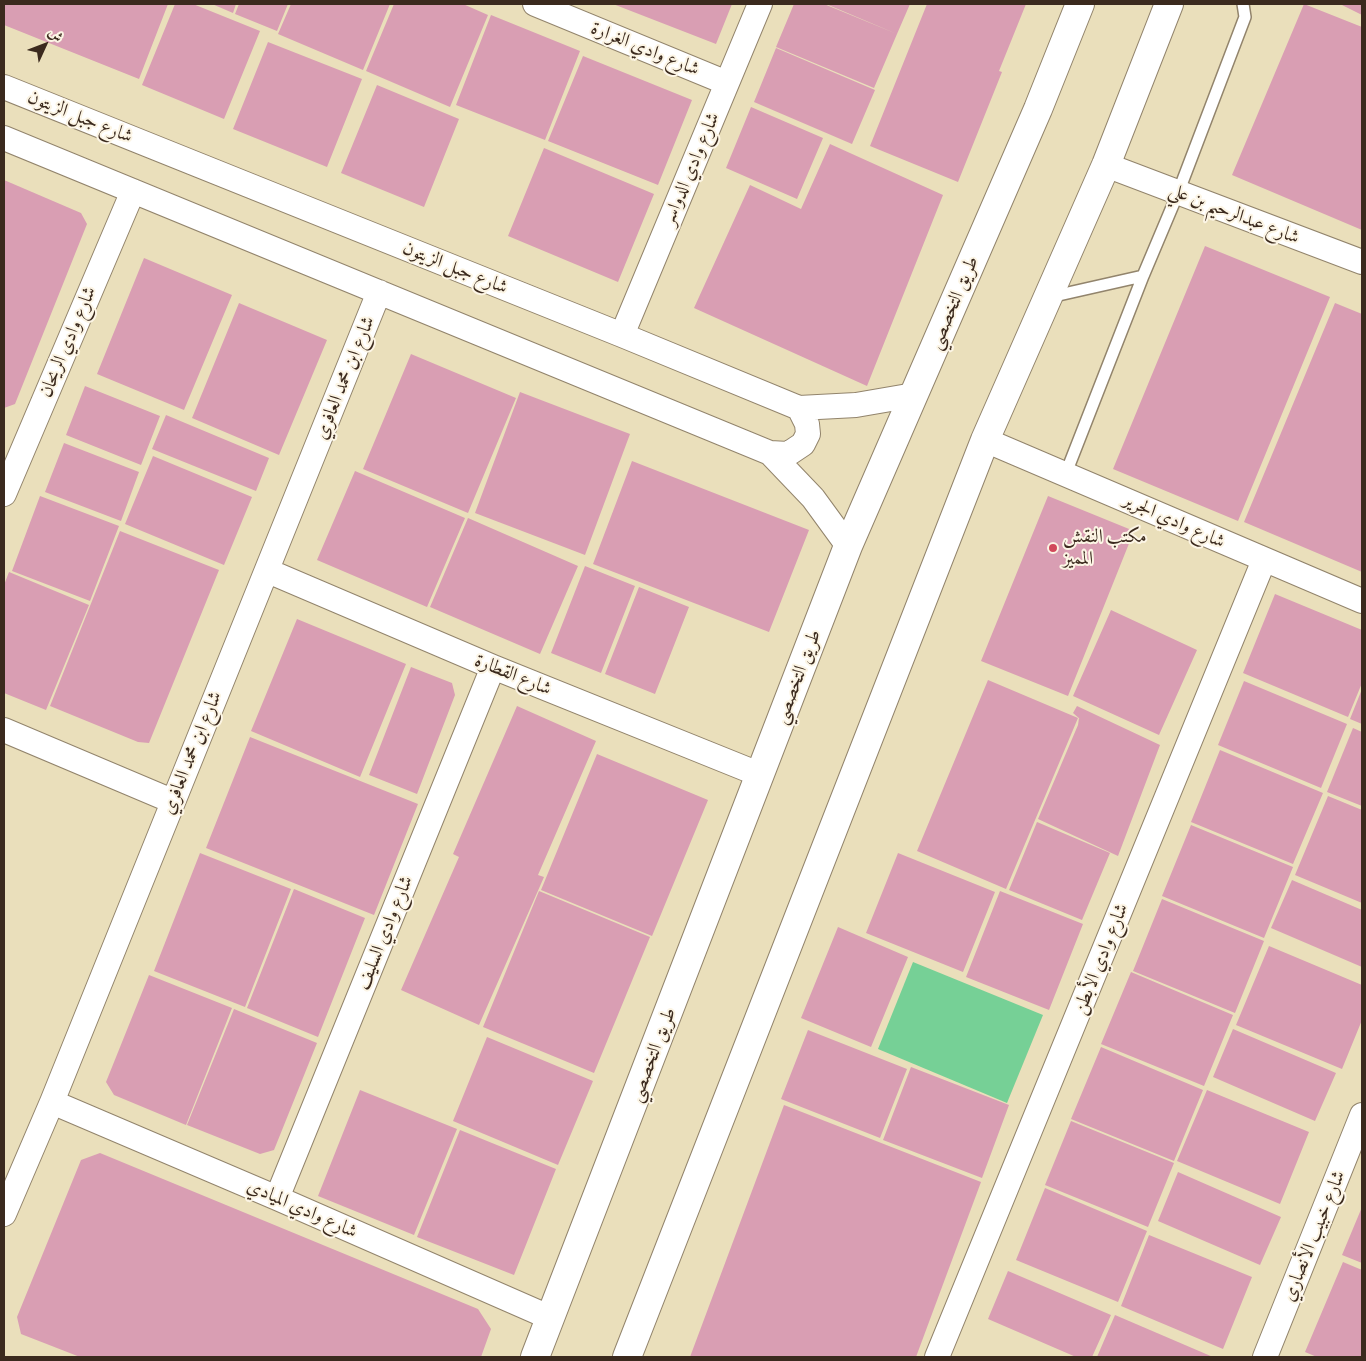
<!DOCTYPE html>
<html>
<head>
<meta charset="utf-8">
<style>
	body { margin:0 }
	#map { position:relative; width:1366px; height:1361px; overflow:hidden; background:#eadfbb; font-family:"EB Garamond",Amiri,serif }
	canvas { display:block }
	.frame { position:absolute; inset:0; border:5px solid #3b2a1e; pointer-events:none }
	.north { position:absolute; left:20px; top:20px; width:50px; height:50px; -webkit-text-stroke:4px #fcf5e5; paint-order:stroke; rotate:47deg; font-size:14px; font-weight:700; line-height:20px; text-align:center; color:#3b2a1e }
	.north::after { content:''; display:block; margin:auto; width:18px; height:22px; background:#3b2a1e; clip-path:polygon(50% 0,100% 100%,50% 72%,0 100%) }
</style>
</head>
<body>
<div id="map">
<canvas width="1366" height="1361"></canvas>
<div class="frame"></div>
<div class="north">ش</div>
</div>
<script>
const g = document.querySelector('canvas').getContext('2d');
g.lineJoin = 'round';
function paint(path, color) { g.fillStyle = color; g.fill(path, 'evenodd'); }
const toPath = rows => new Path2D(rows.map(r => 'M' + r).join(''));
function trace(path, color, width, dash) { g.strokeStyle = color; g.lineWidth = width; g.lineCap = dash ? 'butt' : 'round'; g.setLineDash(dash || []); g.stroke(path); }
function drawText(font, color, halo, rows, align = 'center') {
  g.font = font + ' "EB Garamond",Amiri,serif'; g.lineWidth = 4; g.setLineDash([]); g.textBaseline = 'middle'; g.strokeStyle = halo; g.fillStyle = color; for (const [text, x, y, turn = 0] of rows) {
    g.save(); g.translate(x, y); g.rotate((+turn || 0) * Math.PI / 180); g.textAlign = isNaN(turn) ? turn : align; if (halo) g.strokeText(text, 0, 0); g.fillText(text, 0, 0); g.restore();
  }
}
paint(toPath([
	[913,962,1043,1015,1007,1103,878,1049]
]), '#76d096');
paint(toPath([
	[4,4,168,4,139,79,4,25],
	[175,4,193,4,260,31,224,119,142,85],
	[212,4,236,4,233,13],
	[239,4,288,4,277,31,235,14],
	[291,4,390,4,363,70,278,34],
	[394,4,463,4,488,15,450,107,366,71],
	[613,4,732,4,716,44],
	[794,4,824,4,897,34,874,88,776,47],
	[826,4,910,4,897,34],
	[927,4,1026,4,999,71,1002,72,958,182,870,146],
	[1304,4,1362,27,1362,230,1232,175],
	[1340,4,1362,4,1362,15],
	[491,15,580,51,545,140,456,105],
	[268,42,362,79,327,167,233,129],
	[776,48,875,90,852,144,754,102],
	[583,56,692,100,658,185,548,141],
	[377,85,459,119,424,207,341,173],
	[751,107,823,138,797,199,726,168],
	[830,144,943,195,867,386,694,308,750,185,801,209],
	[544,148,654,194,618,282,508,236],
	[4,180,81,213,87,224,15,404,4,408],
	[1205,246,1330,297,1238,521,1113,469],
	[144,258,232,295,184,410,97,374],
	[239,303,327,340,279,455,192,418],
	[1335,303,1362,314,1362,572,1244,522],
	[411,354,516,398,468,513,363,469],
	[85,386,160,416,141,465,66,435],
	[520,392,630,434,585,555,475,513],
	[166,415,269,458,256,491,152,449],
	[64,443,139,472,121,521,45,492],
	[153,456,252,497,224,565,125,524],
	[632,461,809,530,769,632,593,564],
	[355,471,465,518,427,607,317,560],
	[40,496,119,526,90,601,12,571],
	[1048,496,1134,531,1068,696,981,661],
	[468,518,578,566,540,654,430,607],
	[120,531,219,570,149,743,138,742,50,706],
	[585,566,635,586,601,673,551,653],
	[9,572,89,605,46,710,4,693,4,585],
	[639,587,689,607,655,694,605,674],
	[1275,594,1362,630,1362,683,1348,717,1243,673],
	[1111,610,1197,650,1159,735,1073,696],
	[297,619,406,664,360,777,251,731],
	[411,667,452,683,455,695,417,794,369,775],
	[988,680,1078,718,1006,889,917,851],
	[1244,681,1347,724,1321,788,1218,745],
	[1362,689,1362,724,1350,719],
	[517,706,596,741,538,875,544,877,479,1025,401,990,459,857,453,854],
	[1077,706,1160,745,1118,856,1038,819,1078,725,1079,718,1080,719,1073,713],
	[1353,728,1362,732,1362,806,1327,792],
	[250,737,418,804,374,915,206,848],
	[1220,750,1323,793,1293,864,1191,822],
	[597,754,708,800,652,936,541,890],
	[1328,796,1362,810,1362,903,1295,875],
	[1037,822,1110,853,1082,920,1009,890],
	[1191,825,1293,867,1264,938,1162,896],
	[200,853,291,889,245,1007,154,971],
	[898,853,995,892,963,972,866,933],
	[1292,880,1362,910,1362,967,1271,928],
	[294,889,365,918,318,1037,247,1008],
	[539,891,650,937,594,1073,483,1027],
	[1000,891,1083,924,1049,1010,966,977],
	[1162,899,1264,941,1235,1013,1133,971],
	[838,927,908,957,871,1047,801,1018],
	[1269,946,1362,985,1362,1020,1342,1069,1236,1025],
	[1131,972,1233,1015,1204,1086,1101,1044],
	[149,975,232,1008,186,1125,114,1095,106,1082],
	[234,1009,317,1043,274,1150,260,1154,187,1125],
	[1233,1029,1336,1073,1315,1121,1213,1077],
	[808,1030,907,1069,880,1138,781,1099],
	[487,1037,593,1081,558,1165,453,1121],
	[1101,1047,1203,1090,1174,1161,1071,1119],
	[911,1067,1009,1105,982,1178,883,1140],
	[360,1090,457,1129,414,1235,318,1196],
	[1207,1090,1309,1132,1280,1204,1177,1161],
	[784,1105,981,1182,916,1357,690,1357],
	[1071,1121,1174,1163,1148,1227,1045,1185],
	[460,1130,556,1169,514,1275,417,1237],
	[100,1153,478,1309,491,1329,481,1357,80,1357,21,1334,17,1317,81,1160],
	[1178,1172,1281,1217,1260,1265,1158,1221],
	[1045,1188,1147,1231,1118,1302,1016,1260],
	[1362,1207,1362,1263,1342,1255],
	[1149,1235,1252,1277,1223,1349,1121,1306],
	[1343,1262,1362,1270,1362,1357,1317,1357,1305,1352],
	[1008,1271,1111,1315,1092,1357,1076,1357,988,1319],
	[1115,1315,1213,1357,1097,1357]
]), '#d99eb3');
const service = toPath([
	[1050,297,1143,276],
	[1066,473,1143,276,1178,193,1245,17,1243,4]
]);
const minor = toPath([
	[535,4,727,83],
	[4,87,622,335,799,408,856,405,914,395],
	[4,138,770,453,813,498,848,546],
	[1106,165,1362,262],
	[622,335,760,4],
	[985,440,1362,601],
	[770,453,788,454,803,444,808,434,807,424,799,408],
	[4,494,133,191],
	[268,571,493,667,761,775],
	[4,730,172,801],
	[52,1102,277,1198,551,1318],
	[277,1198,493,667],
	[4,1214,52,1102,379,292],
	[937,1357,1264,560],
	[1265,1357,1362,1115]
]);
const primary = toPath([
	[535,1357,848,546,1038,109,1080,4],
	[627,1357,985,440,1106,165,1169,4]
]);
trace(service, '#92846c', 14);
trace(minor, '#92846c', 26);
trace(primary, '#92846c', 30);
trace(service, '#fff', 11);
trace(minor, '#fff', 24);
trace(primary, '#fff', 28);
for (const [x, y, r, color] of [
	[1053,548,5,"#d1495b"]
]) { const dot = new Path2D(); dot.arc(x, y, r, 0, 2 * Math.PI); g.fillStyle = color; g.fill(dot); trace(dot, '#fcf5e5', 2); }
drawText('19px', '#3b2a1e', '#fcf5e5', [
	["شارع وادي الغرارة",645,49,22],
	["شارع جبل الزيتون",80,117,22],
	["شارع وادي الدواسر",691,169,-67],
	["شارع عبدالرحيم بن علي",1234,214,21],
	["شارع جبل الزيتون",455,268,22],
	["طريق التخصصي",954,303,-67],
	["شارع وادي الريحان",68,342,-67],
	["شارع ابن محمد العافري",345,378,-68],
	["شارع وادي الجرير",1174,521,24],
	["شارع القطارة",513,675,22],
	["طريق التخصصي",798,677,-69],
	["شارع ابن محمد العافري",192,753,-68],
	["شارع وادي السليف",385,933,-68],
	["شارع وادي الأبطن",1101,959,-68],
	["طريق التخصصي",653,1055,-69],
	["شارع وادي الميادي",302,1209,24],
	["شارع خبيب الأنصاري",1314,1236,-68]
]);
drawText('19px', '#3b2a1e', '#fcf5e5', [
	["مكتب النقش",1063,537],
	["المميز",1063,559]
], 'left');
</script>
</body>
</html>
